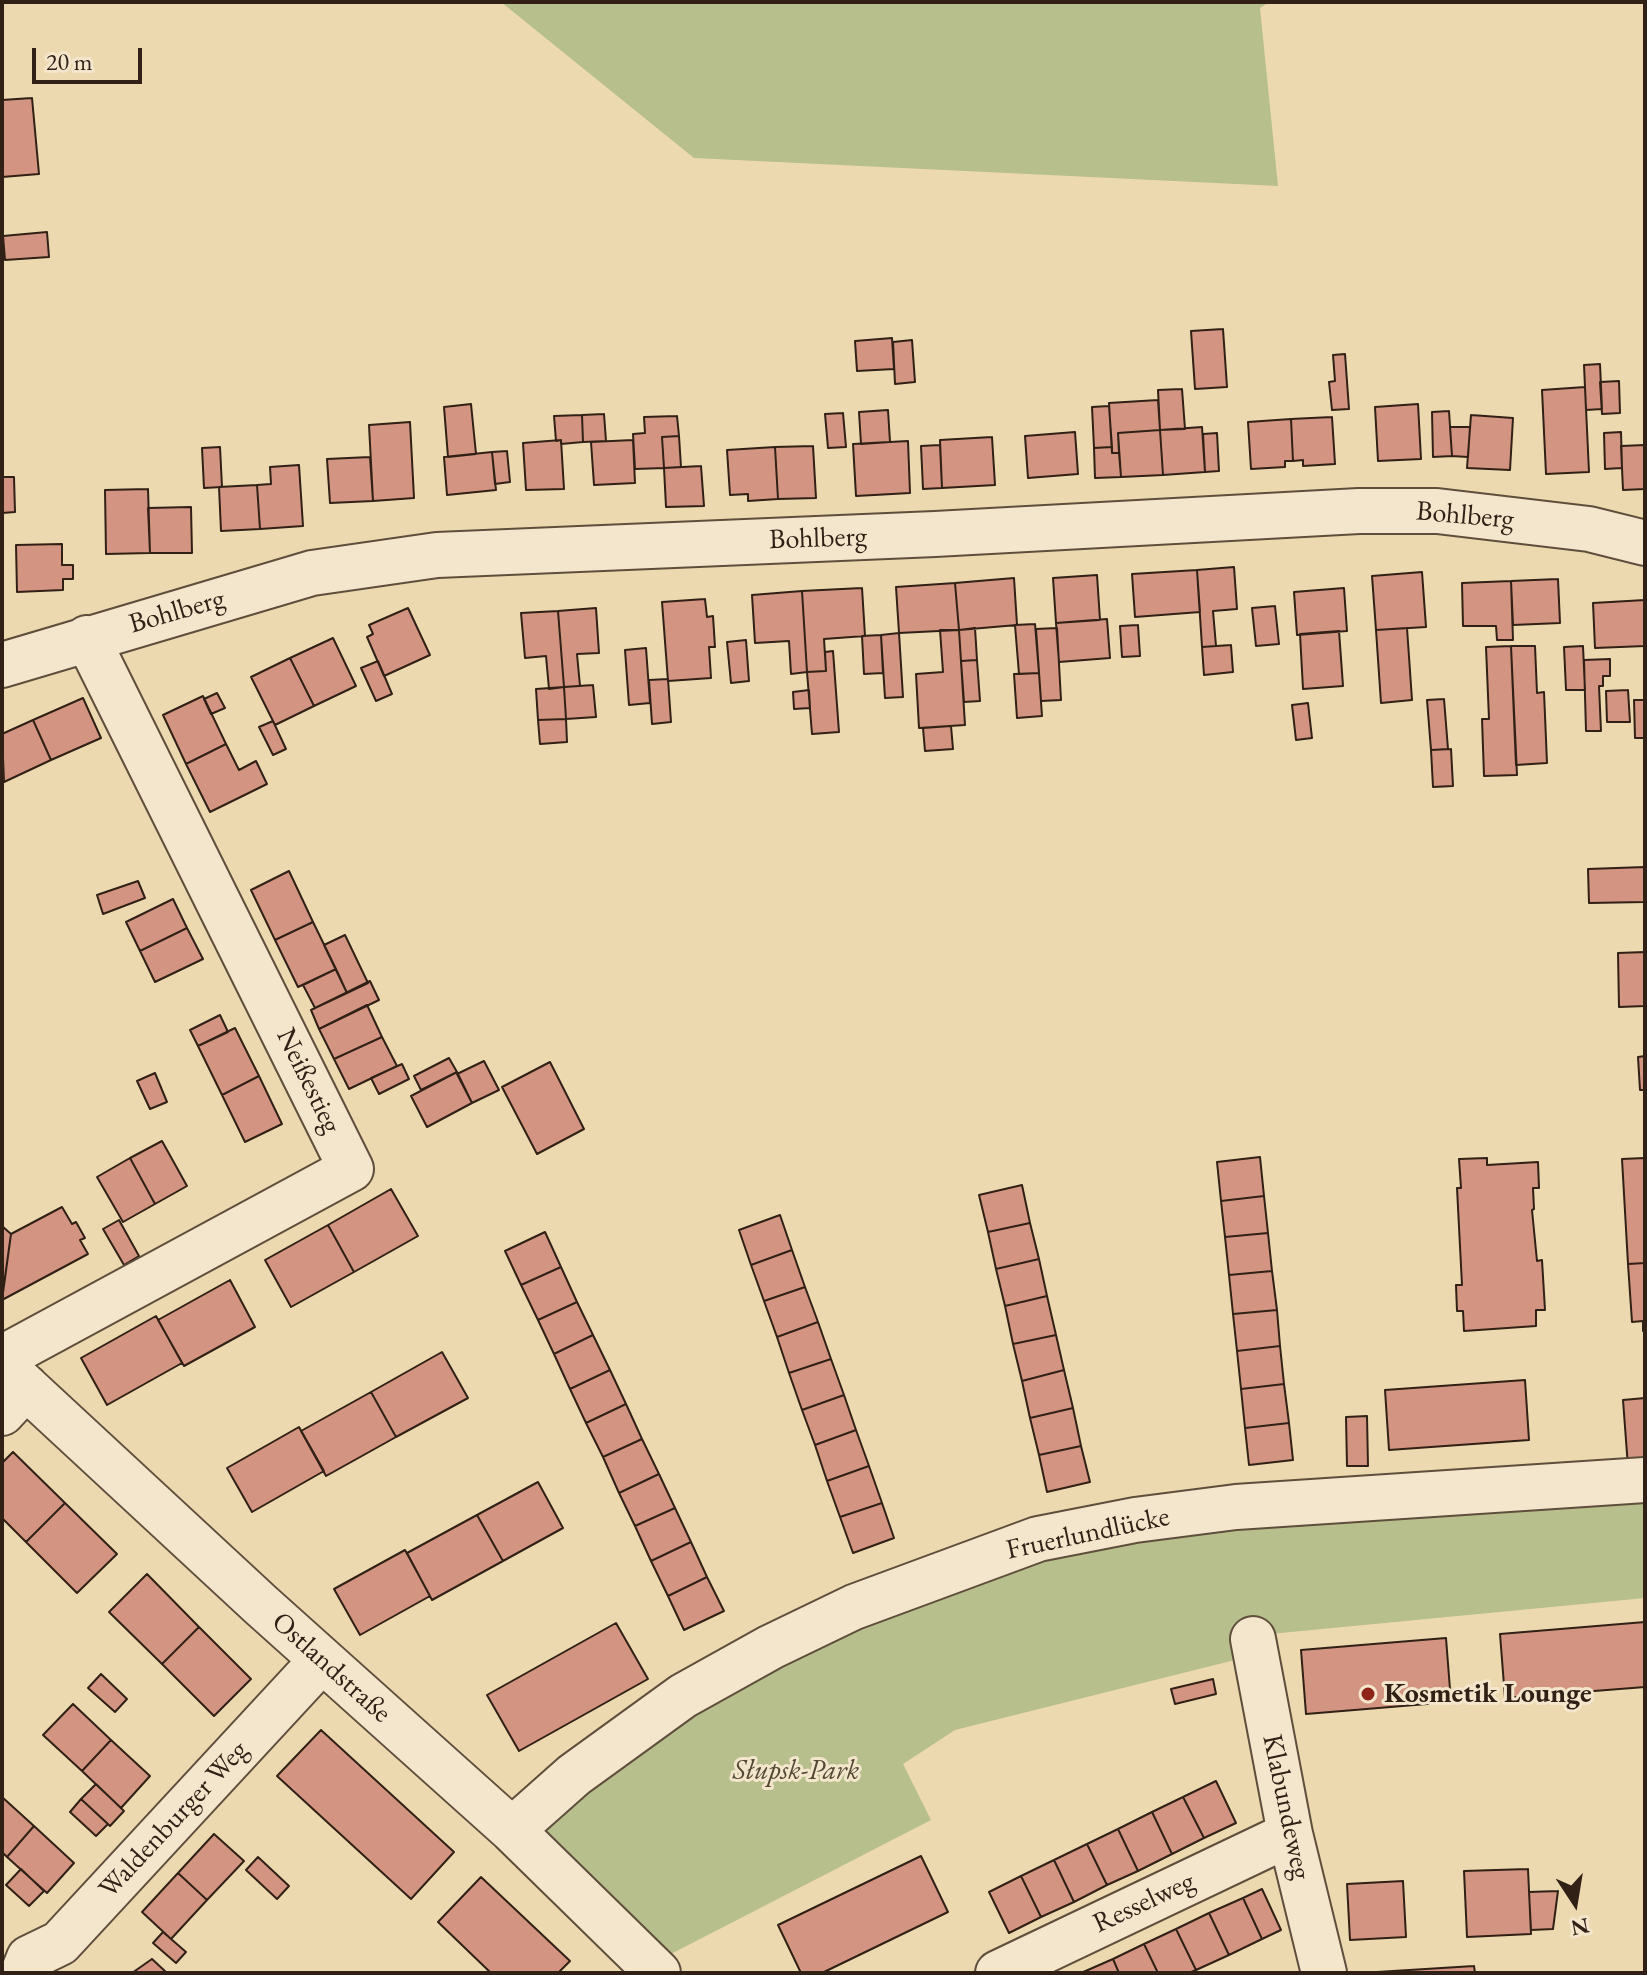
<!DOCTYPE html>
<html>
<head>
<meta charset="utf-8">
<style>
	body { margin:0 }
	#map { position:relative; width:1647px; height:1975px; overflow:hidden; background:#edd9b0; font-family:"EB Garamond",serif }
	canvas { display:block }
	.frame { position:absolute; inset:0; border:4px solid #302015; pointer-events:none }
	.north { position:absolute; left:1535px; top:1863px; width:80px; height:80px; -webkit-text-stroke:6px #f3e6cc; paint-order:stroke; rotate:168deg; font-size:22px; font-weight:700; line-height:32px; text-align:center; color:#302015 }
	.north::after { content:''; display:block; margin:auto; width:28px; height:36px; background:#302015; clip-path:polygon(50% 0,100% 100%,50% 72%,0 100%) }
	.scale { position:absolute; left:32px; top:48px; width:110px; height:36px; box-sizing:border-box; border:4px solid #302015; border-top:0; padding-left:10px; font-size:24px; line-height:28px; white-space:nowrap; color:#302015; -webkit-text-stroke:6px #f3e6cc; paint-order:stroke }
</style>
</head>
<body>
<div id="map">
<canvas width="1647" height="1975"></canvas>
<div class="frame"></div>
<div class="north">N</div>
<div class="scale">20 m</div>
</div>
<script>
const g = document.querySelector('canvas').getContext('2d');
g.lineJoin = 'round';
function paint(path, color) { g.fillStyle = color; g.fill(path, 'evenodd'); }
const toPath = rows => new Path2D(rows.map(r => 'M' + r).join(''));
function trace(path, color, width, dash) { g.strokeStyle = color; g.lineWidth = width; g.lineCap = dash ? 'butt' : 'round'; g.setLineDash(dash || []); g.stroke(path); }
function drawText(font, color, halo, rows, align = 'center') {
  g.font = font + ' "EB Garamond",serif'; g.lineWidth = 6; g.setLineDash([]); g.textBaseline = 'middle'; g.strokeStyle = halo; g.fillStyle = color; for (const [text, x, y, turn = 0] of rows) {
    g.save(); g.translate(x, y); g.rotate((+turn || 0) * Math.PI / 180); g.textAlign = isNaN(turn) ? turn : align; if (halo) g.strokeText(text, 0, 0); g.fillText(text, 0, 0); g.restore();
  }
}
paint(toPath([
	[501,2,1269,2,1260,8,1278,186,694,158],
	[1645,1489,1645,1598,1239,1637,1243,1658,955,1730,903,1764,931,1820,669,1955,543,1833,542,1820,579,1786,772,1663,1037,1552,1218,1520]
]), '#b7bf8c');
const building = toPath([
	[32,98,39,174,2,177,2,100,32,98],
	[47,232,49,257,5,260,3,236,47,232],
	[1223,329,1227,387,1195,389,1191,331,1223,329],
	[892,338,894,369,857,371,855,341,892,338],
	[912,340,915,382,895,384,893,342,912,340],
	[1345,354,1349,409,1332,410,1329,382,1335,381,1333,355,1345,354],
	[1600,364,1602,409,1586,410,1584,365,1600,364],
	[1619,381,1620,413,1602,414,1600,382,1619,381],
	[1585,387,1589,472,1546,474,1542,390,1585,387],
	[1182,389,1185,429,1160,430,1158,390,1182,389],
	[1158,400,1160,430,1118,433,1119,453,1112,453,1109,403,1158,400],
	[471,404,476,454,448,457,444,407,471,404],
	[1418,404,1421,459,1378,461,1375,407,1418,404],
	[1109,406,1112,447,1094,448,1092,407,1109,406],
	[888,410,890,442,861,444,859,412,888,410],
	[1449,411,1452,456,1433,457,1432,412,1449,411],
	[843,413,846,447,828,448,825,414,843,413],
	[604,414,606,441,583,442,582,415,604,414],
	[582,415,583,442,561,444,561,440,556,441,554,416,582,415],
	[1471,415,1513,418,1510,470,1467,468,1471,415],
	[677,416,679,436,662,437,664,468,635,469,633,434,645,433,644,417,677,416],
	[1332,417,1335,464,1303,466,1303,460,1293,461,1291,419,1332,417],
	[1291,419,1293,461,1285,461,1285,467,1251,469,1248,422,1291,419],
	[410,422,414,498,373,501,369,425,410,422],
	[1202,427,1205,472,1163,475,1160,430,1202,427],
	[1450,427,1470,427,1468,457,1452,456,1450,427],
	[1160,430,1163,475,1121,477,1118,433,1160,430],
	[1075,432,1078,474,1028,478,1025,436,1075,432],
	[1621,432,1622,468,1605,469,1604,433,1621,432],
	[1217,433,1219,471,1205,472,1203,434,1217,433],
	[679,436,681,467,664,468,662,437,679,436],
	[992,437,995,485,942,488,940,440,992,437],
	[561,440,564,489,526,490,523,443,561,440],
	[633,440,635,483,594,485,591,442,633,440],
	[908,441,910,493,856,496,853,444,908,441],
	[940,445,942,488,923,489,921,446,940,445],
	[1645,445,1645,489,1623,490,1621,446,1645,445],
	[813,446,816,498,778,499,775,447,813,446],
	[220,447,222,487,204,488,202,448,220,447],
	[775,447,778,499,748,501,748,494,730,495,727,450,775,447],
	[1112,447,1112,453,1119,453,1121,477,1095,478,1094,448,1112,447],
	[507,451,510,482,495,484,492,452,507,451],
	[492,452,496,490,447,495,444,457,492,452],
	[370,457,373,501,330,503,327,459,370,457],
	[299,465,303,526,260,529,257,485,271,484,270,467,299,465],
	[701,466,704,506,666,507,664,468,701,466],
	[2,477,14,477,15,512,2,513,2,477],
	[257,485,260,529,221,531,219,487,257,485],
	[148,489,150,553,106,554,105,490,148,489],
	[191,507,192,553,150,553,148,508,191,507],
	[62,544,62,565,73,565,73,579,63,579,63,590,17,592,16,545,62,544],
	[1234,567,1237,609,1213,611,1216,646,1202,647,1197,570,1234,567],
	[1197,570,1200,612,1135,617,1132,574,1197,570],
	[1422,572,1426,627,1376,630,1372,576,1422,572],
	[1097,575,1100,620,1056,623,1053,578,1097,575],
	[1014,578,1017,625,959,630,955,583,1014,578],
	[1558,579,1560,623,1513,625,1511,581,1558,579],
	[1511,581,1513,640,1497,640,1496,626,1463,626,1462,583,1511,581],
	[955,583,959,630,899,633,896,587,955,583],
	[862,588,865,636,824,639,826,671,807,672,802,591,862,588],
	[1344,588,1347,631,1297,635,1294,592,1344,588],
	[802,591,807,672,791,674,789,641,755,643,752,595,802,591],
	[705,599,707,617,713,616,715,647,709,647,711,678,668,681,662,602,705,599],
	[1645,600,1645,646,1595,648,1593,603,1645,600],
	[1275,606,1279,644,1256,646,1252,608,1275,606],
	[408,608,430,655,384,676,367,637,373,634,369,625,408,608],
	[596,608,599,653,577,654,580,686,564,687,558,611,596,608],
	[558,611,564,687,549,689,546,656,525,658,521,613,558,611],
	[1107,619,1110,658,1059,662,1056,623,1107,619],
	[1035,624,1039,673,1019,674,1015,625,1035,624],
	[1138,625,1140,656,1122,657,1120,626,1138,625],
	[975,628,977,660,961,661,959,630,975,628],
	[1057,628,1061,700,1041,701,1036,629,1057,628],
	[1407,628,1412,700,1381,703,1376,630,1407,628],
	[940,630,959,630,965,725,919,728,916,674,943,672,940,630],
	[1339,631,1343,686,1303,689,1300,634,1339,631],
	[899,633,903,697,885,698,881,635,899,633],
	[881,635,883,673,864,674,862,636,881,635],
	[333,638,356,686,314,706,290,658,333,638],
	[746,640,749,681,731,683,727,642,746,640],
	[1231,645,1233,672,1204,675,1202,647,1231,645],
	[1511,646,1535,646,1537,693,1544,692,1547,763,1516,765,1511,646],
	[1511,646,1517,775,1484,776,1482,719,1489,719,1486,647,1511,646],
	[1583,646,1585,690,1566,690,1564,647,1583,646],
	[646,648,650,703,629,705,625,650,646,648],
	[833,651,839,732,812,734,807,672,826,671,825,652,833,651],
	[290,658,314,706,275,725,251,677,290,658],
	[1610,659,1610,676,1603,676,1603,686,1599,686,1601,731,1586,731,1584,660,1610,659],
	[977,660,980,701,964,702,961,661,977,660],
	[378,661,392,694,376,701,361,668,378,661],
	[1039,673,1042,716,1017,718,1014,674,1039,673],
	[668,679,671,722,652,724,649,680,668,679],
	[593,685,596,717,566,719,564,687,593,685],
	[564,687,566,719,538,720,536,689,564,687],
	[809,690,810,708,794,709,793,692,809,690],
	[1628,690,1630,722,1607,722,1606,691,1628,690],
	[217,693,225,708,211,714,204,699,217,693],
	[203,696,226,744,186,764,163,715,203,696],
	[83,698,101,738,51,760,33,720,83,698],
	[1444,699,1448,749,1431,750,1427,700,1444,699],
	[1634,700,1645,700,1645,738,1635,738,1634,700],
	[1308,703,1312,738,1296,740,1292,705,1308,703],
	[566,719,567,742,540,744,538,720,566,719],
	[33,720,51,760,4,782,2,734,33,720],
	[273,721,286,749,273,755,259,727,273,721],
	[951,726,953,749,925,751,923,728,951,726],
	[226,744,239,770,256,761,267,784,210,812,186,764,226,744],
	[1451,749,1453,786,1433,787,1431,750,1451,749],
	[1645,867,1645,902,1589,903,1588,869,1645,867],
	[289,871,313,922,275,940,251,890,289,871],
	[138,881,145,898,103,914,97,895,138,881],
	[173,899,187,928,140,951,126,922,173,899],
	[313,922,336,969,298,987,275,940,313,922],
	[187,928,203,959,155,982,140,951,187,928],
	[345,935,368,983,347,993,324,945,345,935],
	[1645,952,1645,1006,1619,1007,1618,953,1645,952],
	[336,969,347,993,315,1008,303,985,336,969],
	[370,981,379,1000,319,1029,311,1010,370,981],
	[367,1005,382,1037,334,1059,319,1029,367,1005],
	[220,1015,228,1032,198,1046,190,1030,220,1015],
	[235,1028,259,1076,222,1095,198,1046,235,1028],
	[382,1037,397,1066,349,1089,334,1059,382,1037],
	[1645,1056,1645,1090,1640,1090,1638,1057,1645,1056],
	[449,1058,457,1072,421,1090,414,1076,449,1058],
	[484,1061,499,1090,472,1103,457,1074,484,1061],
	[550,1062,584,1129,537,1154,502,1087,550,1062],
	[402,1064,409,1079,379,1094,371,1078,402,1064],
	[457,1072,472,1103,427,1127,411,1096,457,1072],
	[155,1073,167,1102,150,1109,137,1081,155,1073],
	[259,1076,282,1124,245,1142,222,1095,259,1076],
	[162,1141,187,1186,155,1204,130,1158,162,1141],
	[1260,1157,1264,1196,1221,1201,1217,1162,1260,1157],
	[130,1158,155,1204,123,1222,97,1177,130,1158],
	[1487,1158,1487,1165,1538,1162,1539,1188,1533,1188,1534,1209,1532,1210,1537,1261,1542,1260,1545,1310,1536,1310,1536,1326,1464,1331,1463,1311,1457,1311,1456,1285,1462,1285,1457,1188,1461,1188,1459,1159,1487,1158],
	[1645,1158,1645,1263,1628,1264,1622,1159,1645,1158],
	[1022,1185,1030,1223,988,1232,979,1195,1022,1185],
	[391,1189,418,1236,354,1272,328,1225,391,1189],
	[1264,1196,1268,1233,1225,1237,1221,1201,1264,1196],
	[62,1207,72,1224,76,1222,85,1238,80,1240,88,1254,2,1300,11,1234,62,1207],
	[780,1215,792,1250,751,1265,739,1230,780,1215],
	[119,1220,139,1256,124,1265,103,1229,119,1220],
	[1030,1223,1039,1259,996,1269,988,1232,1030,1223],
	[328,1225,354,1272,291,1307,265,1260,328,1225],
	[2,1226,11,1234,2,1299,2,1226],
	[545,1232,561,1267,521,1285,505,1251,545,1232],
	[1268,1233,1272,1271,1229,1275,1225,1237,1268,1233],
	[792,1250,805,1287,764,1301,751,1265,792,1250],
	[1039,1259,1047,1296,1005,1306,996,1269,1039,1259],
	[1645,1263,1645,1331,1643,1331,1643,1321,1632,1322,1628,1264,1645,1263],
	[561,1267,577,1302,538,1320,521,1285,561,1267],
	[1272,1271,1277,1310,1233,1314,1229,1275,1272,1271],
	[230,1280,255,1327,184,1366,158,1320,230,1280],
	[805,1287,818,1322,777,1337,764,1301,805,1287],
	[1047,1296,1056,1335,1013,1344,1005,1306,1047,1296],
	[577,1302,593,1335,554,1354,538,1320,577,1302],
	[1277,1310,1280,1346,1237,1351,1233,1314,1277,1310],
	[156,1316,182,1363,107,1405,81,1358,156,1316],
	[818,1322,831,1359,789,1373,777,1337,818,1322],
	[593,1335,610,1370,570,1389,554,1354,593,1335],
	[1056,1335,1064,1370,1022,1381,1013,1344,1056,1335],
	[1280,1346,1284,1384,1241,1389,1237,1351,1280,1346],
	[442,1352,468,1398,396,1437,371,1392,442,1352],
	[831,1359,844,1395,802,1410,789,1373,831,1359],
	[610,1370,626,1404,586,1423,570,1389,610,1370],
	[1064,1370,1073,1408,1030,1418,1022,1381,1064,1370],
	[1525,1380,1529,1440,1389,1450,1385,1390,1525,1380],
	[1284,1384,1289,1423,1245,1428,1241,1389,1284,1384],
	[371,1392,396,1437,326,1476,301,1431,371,1392],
	[844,1395,856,1430,815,1445,802,1410,844,1395],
	[1645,1398,1645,1466,1628,1467,1623,1400,1645,1398],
	[626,1404,642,1439,603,1457,586,1423,626,1404],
	[1073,1408,1081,1446,1039,1455,1030,1418,1073,1408],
	[1367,1416,1368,1466,1347,1466,1346,1417,1367,1416],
	[1289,1423,1293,1460,1249,1465,1245,1428,1289,1423],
	[299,1427,324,1471,252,1512,227,1468,299,1427],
	[856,1430,869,1466,827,1481,815,1445,856,1430],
	[642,1439,659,1474,619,1493,603,1457,642,1439],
	[1081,1446,1090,1482,1047,1492,1039,1455,1081,1446],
	[13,1452,65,1503,26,1542,2,1518,2,1463,13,1452],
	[869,1466,882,1503,840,1517,827,1481,869,1466],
	[659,1474,675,1508,635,1526,619,1493,659,1474],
	[538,1482,563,1528,503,1561,477,1515,538,1482],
	[65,1503,117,1554,77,1593,26,1542,65,1503],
	[882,1503,894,1538,853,1553,840,1517,882,1503],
	[675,1508,691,1542,651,1561,635,1526,675,1508],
	[477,1515,503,1561,432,1600,407,1553,477,1515],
	[691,1542,707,1577,668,1596,651,1561,691,1542],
	[405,1550,430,1596,360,1635,334,1589,405,1550],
	[147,1574,199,1627,162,1664,109,1612,147,1574],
	[707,1577,724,1611,684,1630,668,1596,707,1577],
	[1645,1622,1645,1687,1505,1698,1500,1634,1645,1622],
	[616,1623,648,1679,519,1751,487,1695,616,1623],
	[199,1627,251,1679,214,1716,162,1664,199,1627],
	[1446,1638,1451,1702,1306,1714,1301,1650,1446,1638],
	[101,1674,127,1699,115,1712,88,1688,101,1674],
	[1213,1679,1216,1694,1175,1704,1171,1689,1213,1679],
	[73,1704,111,1740,82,1771,43,1735,73,1704],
	[321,1730,454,1852,411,1899,277,1776,321,1730],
	[111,1740,150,1776,121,1808,82,1771,111,1740],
	[1216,1781,1236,1823,1204,1838,1183,1797,1216,1781],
	[96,1784,124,1811,110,1826,81,1799,96,1784],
	[2,1797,34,1826,7,1857,2,1852,2,1797],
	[1183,1797,1204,1838,1172,1854,1152,1812,1183,1797],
	[81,1799,108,1824,96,1836,70,1812,81,1799],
	[1152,1812,1172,1854,1138,1871,1118,1829,1152,1812],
	[34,1826,74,1863,47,1893,7,1857,34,1826],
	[1118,1829,1138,1871,1107,1885,1087,1844,1118,1829],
	[214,1834,244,1861,207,1900,178,1873,214,1834],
	[1087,1844,1107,1885,1074,1902,1054,1860,1087,1844],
	[921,1856,948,1912,822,1973,801,1973,778,1925,921,1856],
	[258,1857,289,1886,277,1899,246,1870,258,1857],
	[1054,1860,1074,1902,1041,1917,1021,1876,1054,1860],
	[21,1869,44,1891,29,1906,6,1885,21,1869],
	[1528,1869,1531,1934,1467,1937,1464,1871,1528,1869],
	[178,1873,207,1900,171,1939,142,1912,178,1873],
	[1021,1876,1041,1917,1009,1933,989,1892,1021,1876],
	[481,1877,570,1961,558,1973,491,1973,438,1922,481,1877],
	[1403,1881,1406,1937,1350,1940,1347,1884,1403,1881],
	[1262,1889,1281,1930,1262,1939,1243,1898,1262,1889],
	[1558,1891,1553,1929,1531,1930,1529,1892,1558,1891],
	[1243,1898,1262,1939,1229,1955,1209,1913,1243,1898],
	[1209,1913,1229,1955,1196,1970,1176,1929,1209,1913],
	[1176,1929,1196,1970,1189,1973,1158,1973,1144,1944,1176,1929],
	[163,1932,186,1952,176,1963,153,1943,163,1932],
	[1144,1944,1158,1973,1119,1973,1113,1959,1144,1944],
	[152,1959,167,1973,132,1973,152,1959],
	[1113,1959,1119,1973,1081,1973,1113,1959],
	[1474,1966,1475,1973,1378,1973,1377,1972,1474,1966]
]);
paint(building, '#d39582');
trace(building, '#302015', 2);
const minor = toPath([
	[2,665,312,573,437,555,935,534,1359,511,1437,511,1589,529,1645,543],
	[2,1358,351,1169,87,638],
	[2,1365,261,1605,512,1830,658,1973],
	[2,1413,26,1387],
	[1253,1639,1290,1834,1324,1973],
	[512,1830,574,1775,683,1696,771,1647,854,1607,1038,1539,1135,1520,1236,1507,1645,1480],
	[23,1973,29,1958,60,1943,322,1660],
	[998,1973,1290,1834]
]);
trace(minor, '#5f4e3c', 48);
trace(minor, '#f3e6cc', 44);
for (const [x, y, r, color] of [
	[1368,1694,8,"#8f2418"]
]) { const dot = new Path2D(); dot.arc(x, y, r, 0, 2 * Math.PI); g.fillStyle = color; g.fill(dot); trace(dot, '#f3e6cc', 3); }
drawText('28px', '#302015', '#f3e6cc', [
	["Bohlberg",1465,516,5],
	["Bohlberg",818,539,-2],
	["Bohlberg",177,612,-16],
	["Neißestieg",308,1081,64],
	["Fruerlundlücke",1088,1534,-12],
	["Ostlandstraße",331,1668,42],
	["Klabundeweg",1286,1807,78],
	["Waldenburger Weg",174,1820,-47],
	["Resselweg",1144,1903,-25]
]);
drawText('bold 28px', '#302015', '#f3e6cc', [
	["Kosmetik Lounge",1384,1694]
], 'left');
drawText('italic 28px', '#524833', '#f3e6cc', [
	["Słupsk-Park",796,1771]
]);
</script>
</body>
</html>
